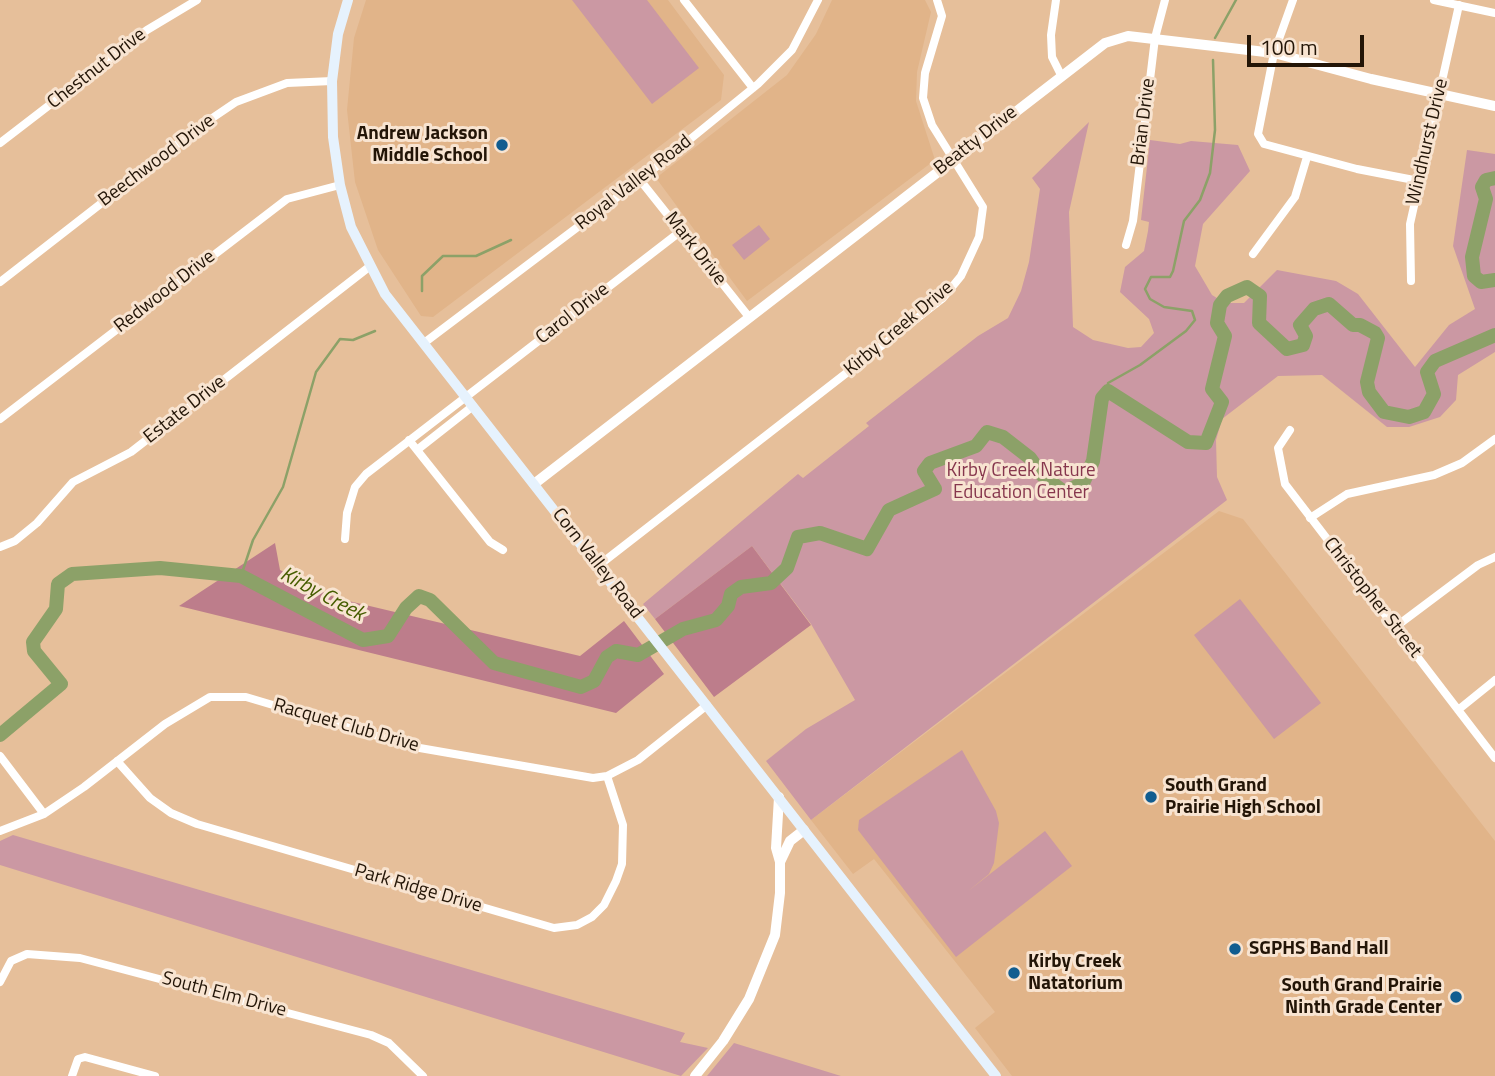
<!DOCTYPE html>
<html>
<head>
<meta charset="utf-8">
<style>
	body { margin:0 }
	#map { position:relative; width:1495px; height:1076px; overflow:hidden; background:#e6bf9a; font-family:"Titillium Web",sans-serif }
	canvas { display:block }
	.scale { position:absolute; left:1247px; top:35px; width:117px; height:32px; box-sizing:border-box; border:4px solid #231507; border-top:0; padding-left:9px; font-size:21px; line-height:24px; white-space:nowrap; color:#231507; -webkit-text-stroke:5px #f8e4d1; paint-order:stroke }
</style>
</head>
<body>
<div id="map">
<canvas width="1495" height="1076"></canvas>
<div class="scale">100 m</div>
</div>
<script>
const g = document.querySelector('canvas').getContext('2d');
g.lineJoin = 'round';
function paint(path, color) { g.fillStyle = color; g.fill(path, 'evenodd'); }
const toPath = rows => new Path2D(rows.map(r => 'M' + r).join(''));
function trace(path, color, width, dash) { g.strokeStyle = color; g.lineWidth = width; g.lineCap = dash ? 'butt' : 'round'; g.setLineDash(dash || []); g.stroke(path); }
function drawText(font, color, halo, rows, align = 'center') {
  g.font = font + ' "Titillium Web",sans-serif'; g.lineWidth = 6; g.setLineDash([]); g.textBaseline = 'middle'; g.strokeStyle = halo; g.fillStyle = color; for (const [text, x, y, turn = 0] of rows) {
    g.save(); g.translate(x, y); g.rotate((+turn || 0) * Math.PI / 180); g.textAlign = isNaN(turn) ? turn : align; if (halo) g.strokeText(text, 0, 0); g.fillText(text, 0, 0); g.restore();
  }
}
paint(toPath([
	[366,0,668,0,724,75,721,100,433,317,421,316,378,250,355,182,347,110,354,38],
	[832,0,925,0,931,12,917,72,916,101,935,160,747,301,656,178,787,75,816,34],
	[1219,511,1243,519,1495,841,1495,1076,1012,1076,975,1028,995,1012,874,859,853,874,811,820]
]), '#e1b489');
paint(toPath([
	[572,0,647,0,699,68,652,104],
	[1089,122,1069,212,1073,327,1093,340,1128,348,1141,347,1154,333,1149,319,1120,292,1125,267,1144,251,1148,231,1149,222,1141,220,1150,140,1180,144,1191,141,1238,145,1250,171,1203,224,1195,266,1212,295,1225,303,1244,303,1277,270,1336,281,1358,294,1415,367,1449,325,1475,309,1453,246,1467,150,1495,154,1495,352,1458,375,1456,400,1440,417,1409,427,1387,427,1322,375,1278,376,1222,419,1216,440,1217,477,1227,500,811,820,766,761,806,729,855,700,811,624,752,546,655,619,643,604,798,474,803,478,869,426,866,423,978,336,1008,318,1021,291,1029,262,1040,189,1032,178],
	[759,225,770,239,744,260,732,245],
	[1240,599,1321,703,1274,739,1194,635],
	[962,750,996,811,999,823,994,863,989,874,967,892,1045,831,1072,866,956,957,858,830,859,820],
	[13,835,685,1033,680,1042,708,1048,681,1076,0,865,0,841],
	[734,1043,841,1076,707,1076]
]), '#cb98a3');
paint(toPath([
	[275,543,280,570,336,598,580,656,624,621,664,674,616,713,179,606],
	[752,546,811,625,714,697,655,619]
]), '#bd7d8b');
trace(toPath([
	[1215,38,1236,0],
	[422,291,422,276,443,256,476,256,511,240],
	[1108,391,1108,383,1140,365,1186,331,1195,320,1192,311,1164,307,1150,299,1145,289,1151,277,1170,277,1173,271,1184,221,1200,200,1210,173,1215,130,1213,60],
	[241,576,253,540,283,487,316,372,340,339,353,340,375,331]
]), '#8ca168', 2.5);
trace(toPath([
	[1495,178,1486,180,1482,187,1486,199,1472,257,1474,276,1481,282,1495,280],
	[0,735,61,684,34,651,33,642,56,609,58,584,72,574,160,568,241,576,363,640,388,636,406,608,419,596,430,600,494,663,581,687,594,681,607,657,616,651,638,655,683,629,716,620,728,606,731,594,741,587,771,583,787,568,798,537,820,533,867,549,889,510,935,489,924,471,930,463,976,446,987,432,1003,437,1030,458,1042,475,1064,492,1083,483,1093,461,1102,398,1108,391,1188,442,1206,443,1222,402,1212,389,1225,336,1217,323,1220,305,1227,296,1247,287,1260,296,1259,323,1287,349,1303,345,1306,336,1300,325,1314,309,1329,304,1353,325,1360,325,1375,333,1378,338,1367,382,1369,392,1384,412,1409,417,1424,412,1434,394,1427,372,1435,361,1495,335]
]), '#8ca168', 14);
trace(toPath([
	[684,0,753,88],
	[1056,0,1051,35,1052,57,1061,75],
	[1293,0,1274,53,1258,134,1264,144,1357,169,1419,181],
	[1434,0,1495,13],
	[0,143,147,30,197,0],
	[640,180,749,317],
	[1126,245,1133,221,1155,38,1165,0],
	[1253,254,1295,197,1307,157],
	[1411,281,1410,224,1459,5],
	[0,282,202,125,236,102,287,83,332,81],
	[424,343,640,180,758,84,792,50,818,0],
	[0,419,287,199,340,185],
	[1290,430,1278,448,1285,484,1495,758],
	[409,440,490,542,503,550],
	[417,450,473,406],
	[1310,518,1347,494,1434,475,1462,463,1495,439],
	[345,539,347,513,355,487,366,474,681,231],
	[0,547,15,541,37,523,73,482,131,452,369,267],
	[598,566,943,298,961,276,979,237,983,207,932,125,923,98,925,73,942,16,937,0],
	[1394,628,1478,565,1495,557],
	[1458,710,1495,680],
	[0,756,44,814],
	[117,761,150,798,171,813,197,824,554,928,577,925,592,917,604,905,616,881,622,864,623,825,607,776],
	[0,831,44,814,84,787,165,724,210,697,246,697,414,747,593,778,607,776,638,760,707,705],
	[0,982,11,961,27,954,80,958,371,1035,389,1043,423,1076],
	[72,1076,78,1059,85,1057,155,1076]
]), '#fff', 8);
trace(toPath([
	[534,484,1105,43,1128,36,1274,53,1371,79,1495,106],
	[780,862,790,841,804,830],
	[695,1076,723,1041,749,999,775,935,780,893,780,862,776,848,779,797]
]), '#fff', 10);
trace(toPath([
	[348,0,338,34,332,81,333,137,340,185,351,227,385,294,996,1076]
]), '#e6f2fd', 10);
for (const [x, y, r, color] of [
	[502,145,7,"#115d90"],
	[1151,797,7,"#115d90"],
	[1235,949,7,"#115d90"],
	[1014,973,7,"#115d90"],
	[1456,997,7,"#115d90"]
]) { const dot = new Path2D(); dot.arc(x, y, r, 0, 2 * Math.PI); g.fillStyle = color; g.fill(dot); trace(dot, '#f8e4d1', 2.5); }
drawText('19px', '#231507', '#f8e4d1', [
	["Chestnut Drive",97,69,-38],
	["Brian Drive",1144,122,-83],
	["Beatty Drive",976,141,-38],
	["Windhurst Drive",1428,142,-77],
	["Beechwood Drive",157,161,-37],
	["Royal Valley Road",634,183,-38],
	["Mark Drive",695,249,52],
	["Redwood Drive",165,292,-38],
	["Carol Drive",573,314,-38],
	["Kirby Creek Drive",899,329,-40],
	["Estate Drive",185,410,-38],
	["Corn Valley Road",597,564,52],
	["Christopher Street",1372,598,52],
	["Racquet Club Drive",346,726,16],
	["Park Ridge Drive",418,889,16],
	["South Elm Drive",224,995,15]
]);
drawText('bold 19px', '#231507', '#f8e4d1', [
	["Andrew Jackson",488,134,"right"],
	["Middle School",488,156,"right"],
	["South Grand",1165,786],
	["Prairie High School",1165,808],
	["SGPHS Band Hall",1249,949],
	["Kirby Creek",1028,962],
	["Natatorium",1028,984],
	["South Grand Prairie",1442,986,"right"],
	["Ninth Grade Center",1442,1008,"right"]
], 'left');
drawText('19px', '#86364d', '#f8e4d1', [
	["Kirby Creek Nature",1021,471],
	["Education Center",1021,493]
]);
drawText('italic 21px', '#465d00', '#f8e4d1', [
	["Kirby Creek",322,595,28]
]);
</script>
</body>
</html>
